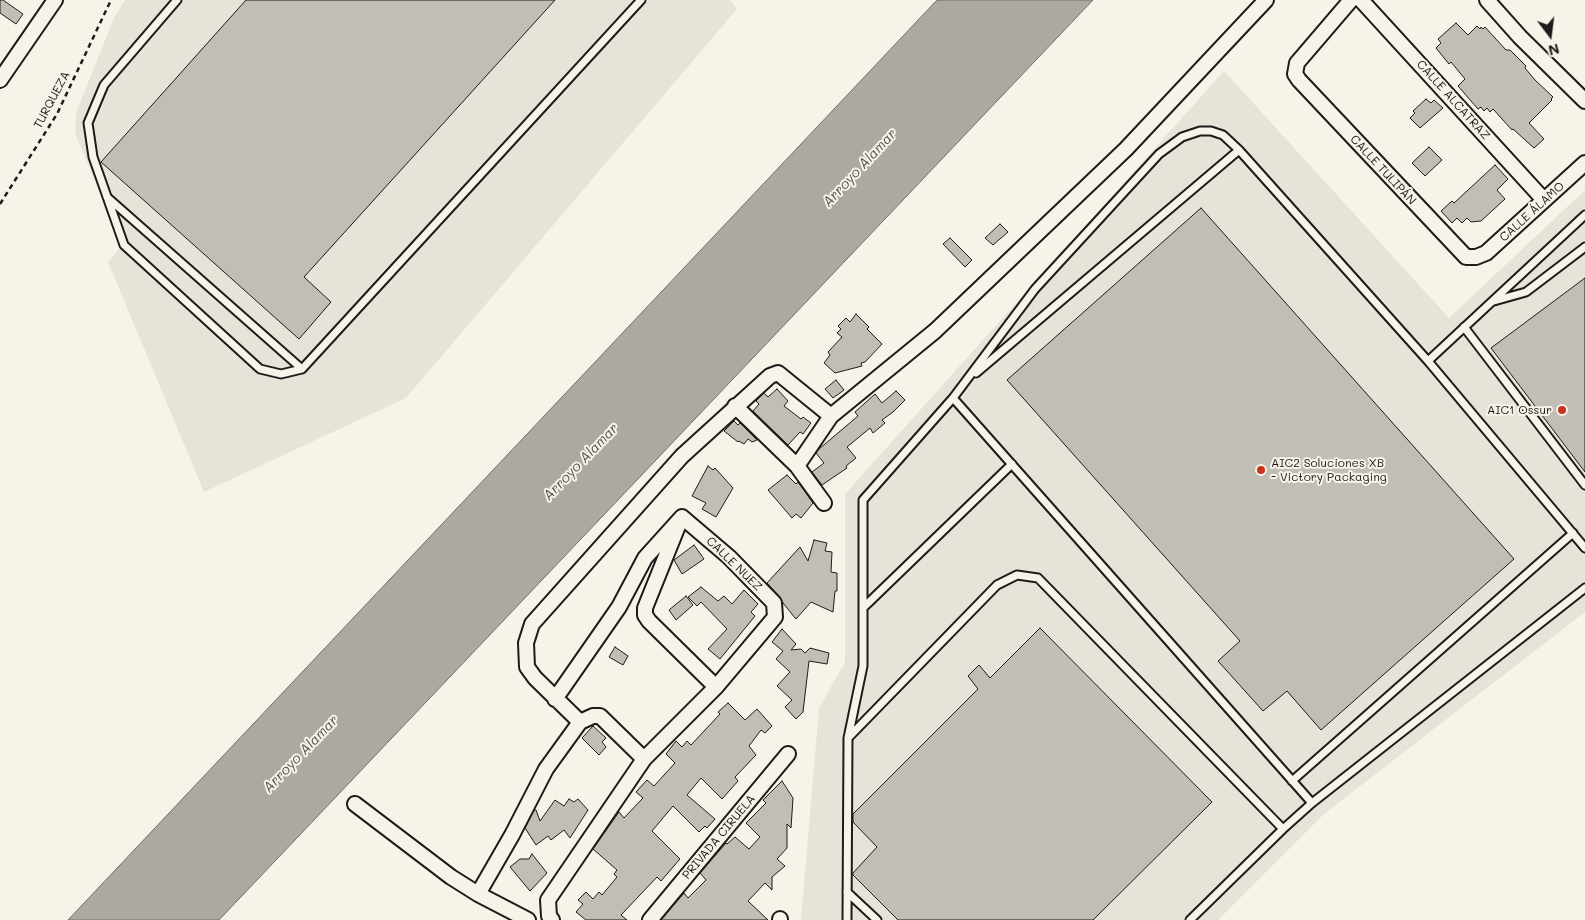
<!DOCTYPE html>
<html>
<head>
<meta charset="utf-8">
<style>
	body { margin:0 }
	#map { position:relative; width:1585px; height:920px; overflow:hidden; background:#f7f3e8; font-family:Mali,sans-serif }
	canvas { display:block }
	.north { position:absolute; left:1525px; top:10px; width:50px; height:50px; -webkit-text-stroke:4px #f7f3e8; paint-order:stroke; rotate:165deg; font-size:14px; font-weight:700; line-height:20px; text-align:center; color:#1c1c1c }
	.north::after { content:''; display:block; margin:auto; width:18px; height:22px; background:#1c1c1c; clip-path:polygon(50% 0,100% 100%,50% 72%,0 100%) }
</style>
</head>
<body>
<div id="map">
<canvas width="1585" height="920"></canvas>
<div class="north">N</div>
</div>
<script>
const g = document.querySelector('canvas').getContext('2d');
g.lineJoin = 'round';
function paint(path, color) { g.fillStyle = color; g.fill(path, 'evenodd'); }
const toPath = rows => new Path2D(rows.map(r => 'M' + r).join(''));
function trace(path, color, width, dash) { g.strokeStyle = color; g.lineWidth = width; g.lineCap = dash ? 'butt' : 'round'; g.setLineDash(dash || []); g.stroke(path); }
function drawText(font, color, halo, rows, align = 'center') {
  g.font = font + ' Mali,sans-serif'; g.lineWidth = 4; g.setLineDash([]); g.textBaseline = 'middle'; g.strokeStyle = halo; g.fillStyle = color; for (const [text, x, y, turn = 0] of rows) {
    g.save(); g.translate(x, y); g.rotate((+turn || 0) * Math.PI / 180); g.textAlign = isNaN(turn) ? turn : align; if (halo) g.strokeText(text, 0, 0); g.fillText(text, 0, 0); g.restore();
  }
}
paint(toPath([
	[125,0,730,0,737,9,406,398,204,492,108,262,122,245,75,133,76,113,114,18],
	[1224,71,1449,318,1585,190,1585,612,1324,814,1218,920,801,920,819,708,845,662,845,494]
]), '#e6e3d9');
const water = toPath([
	[937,0,1093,0,219,920,68,920,937,0]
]);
paint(water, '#aca9a2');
trace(water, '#72716c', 1);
const building = toPath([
	[0,0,3,0,23,14,16,24,0,13,0,0],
	[246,0,555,0,304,277,331,302,299,339,101,162,246,0],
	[1456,23,1468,35,1477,26,1480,29,1481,27,1483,29,1485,27,1506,50,1510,50,1526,66,1525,68,1535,80,1553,97,1551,99,1552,100,1529,123,1544,139,1534,148,1513,129,1512,130,1493,109,1490,112,1487,108,1484,111,1481,107,1478,109,1458,86,1465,79,1451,62,1449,64,1436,48,1441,43,1438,39,1456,23],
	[1426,99,1431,103,1434,100,1443,108,1420,128,1410,118,1415,113,1413,111,1426,99],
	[1429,147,1442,160,1425,176,1412,163,1429,147],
	[1495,165,1508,179,1497,190,1505,199,1481,221,1471,222,1467,218,1462,223,1457,218,1452,223,1441,211,1452,201,1454,203,1495,165],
	[1201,208,1514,559,1321,730,1287,691,1263,711,1218,661,1240,641,1007,380,1201,208],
	[1000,224,1008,232,993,245,985,238,1000,224],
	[950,238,972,260,965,267,943,244,950,238],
	[1585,278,1585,472,1491,348,1585,278],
	[856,314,869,327,867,329,882,344,865,362,861,363,862,366,835,373,824,363,830,355,828,352,842,337,837,333,841,329,838,326,846,318,850,322,856,314],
	[836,380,844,390,833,398,825,389,836,380],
	[777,389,788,401,784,406,801,419,803,417,811,423,803,434,800,432,788,445,753,411,759,404,756,401,764,393,768,397,777,389],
	[896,391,905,400,893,412,882,420,885,423,873,433,870,428,847,447,856,458,846,466,847,468,822,485,812,472,824,463,816,453,819,449,858,416,855,412,875,394,882,403,896,391],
	[734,421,738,425,740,423,757,440,752,442,748,439,744,444,739,441,738,442,724,431,734,421],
	[708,466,713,470,715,468,733,488,716,517,702,509,706,503,692,496,708,466],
	[787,475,796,484,798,482,813,503,801,518,796,514,792,518,768,490,787,475],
	[814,540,827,543,825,551,832,552,831,572,837,573,837,591,835,591,833,612,811,602,796,619,783,603,780,597,767,583,800,547,808,561,814,540],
	[694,545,704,559,682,574,674,560,694,545],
	[701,587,718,601,724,596,732,604,744,590,758,604,751,612,755,616,720,659,708,649,727,629,701,602,697,606,688,597,701,587],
	[686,596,693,605,676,620,669,610,686,596],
	[1040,628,1212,802,1093,920,898,920,853,875,853,873,877,847,853,822,853,814,978,689,968,676,979,665,990,678,1040,628],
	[782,629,796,644,791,650,801,649,805,653,810,648,829,653,827,664,809,661,803,712,796,719,785,707,792,700,777,686,790,672,776,659,783,651,772,642,782,629],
	[615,647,628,656,623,665,609,657,615,647],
	[728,703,745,720,757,709,772,726,765,733,761,730,749,746,756,755,735,777,738,781,722,799,701,778,687,795,715,819,707,828,705,826,699,832,673,806,652,831,680,859,661,881,657,877,621,915,627,920,586,920,576,912,583,904,578,900,586,892,593,899,599,892,602,895,617,877,614,874,617,870,593,849,619,812,624,818,643,798,636,792,647,780,654,786,675,763,666,754,676,741,682,747,687,741,691,745,720,714,718,712,728,703],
	[593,726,606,738,602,742,606,747,599,755,582,738,593,726],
	[782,781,793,798,791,828,787,824,787,848,777,859,785,866,772,877,772,890,765,883,748,901,768,920,661,920,684,893,688,898,706,880,700,873,726,843,727,844,735,837,749,849,760,837,746,823,766,803,763,800,782,781],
	[569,799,574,802,578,799,588,810,570,838,564,830,551,840,548,836,536,845,525,828,534,810,536,810,540,821,555,800,564,806,569,799],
	[532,854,547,873,530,891,510,867,520,859,529,859,532,854]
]);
paint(building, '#c0beb5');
trace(building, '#1c1c1c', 1);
const lane = toPath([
	[177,0,104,85,88,123,93,157,124,245,260,369,281,374,302,369,641,0],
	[107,197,302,369],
	[1494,301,1526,292,1585,247],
	[1464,327,1585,485],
	[1428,361,1585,215],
	[976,373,1239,150],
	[864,607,1012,464],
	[848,738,997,585,1017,575,1038,578,1283,829],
	[1292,781,1573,533],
	[1312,803,953,398,1035,289,1159,154,1182,137,1200,131,1211,131,1223,135,1239,150,1428,361,1585,548],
	[847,892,877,920],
	[847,920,848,738,863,666,863,500,953,398],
	[1190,920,1283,829,1312,803,1585,588]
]);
const street = toPath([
	[1351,0,1297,63,1295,74,1299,80,1466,257,1476,257,1486,253,1585,163],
	[1361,0,1544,200],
	[1487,0,1520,37,1585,101],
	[0,80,55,0],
	[735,406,797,466,824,503],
	[797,466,831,416,935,331,1126,149,1266,0],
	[678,526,645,608,645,615,649,621,716,687],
	[555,699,619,607,645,558,682,517],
	[580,722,535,678,527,667,526,643,532,624,682,456,770,376,778,373,831,416],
	[355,804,451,877,478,894,528,920],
	[478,894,512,835,546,769,580,722,593,716,600,716,644,759],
	[552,920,549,916,548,900,644,759,716,687,775,617,774,603,729,557,682,517],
	[650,920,788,754],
	[780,920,780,919]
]);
trace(lane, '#1c1c1c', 11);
trace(street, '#1c1c1c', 18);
trace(toPath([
	[0,204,57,114,111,0]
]), '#1c1c1c', 2.5, [5, 4]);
trace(lane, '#f7f3e8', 7);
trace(street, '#f7f3e8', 14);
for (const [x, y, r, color] of [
	[1562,410,5,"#c8321e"],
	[1261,470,5,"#c8321e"]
]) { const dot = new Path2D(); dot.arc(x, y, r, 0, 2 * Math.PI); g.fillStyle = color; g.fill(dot); trace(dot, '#f7f3e8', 2); }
drawText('12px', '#1c1c1c', '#f7f3e8', [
	["TURQUEZA",52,100,-62],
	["CALLE ALCATRAZ",1453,100,48],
	["CALLE TULIPÁN",1383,170,47],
	["CALLE ÁLAMO",1532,212,-42],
	["CALLE NUEZ",734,564,44],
	["PRIVADA CIRUELA",719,837,-50]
]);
drawText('12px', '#1c1c1c', '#f7f3e8', [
	["AIC1 Ossur",1552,410],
	["AIC2 Soluciones XB",1271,463,"left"],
	["- Victory Packaging",1271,477,"left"]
], 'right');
drawText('italic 14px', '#565452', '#f7f3e8', [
	["Arroyo Alamar",860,168,-47],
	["Arroyo Alamar",581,462,-46],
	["Arroyo Alamar",301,754,-46]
]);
</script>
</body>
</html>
